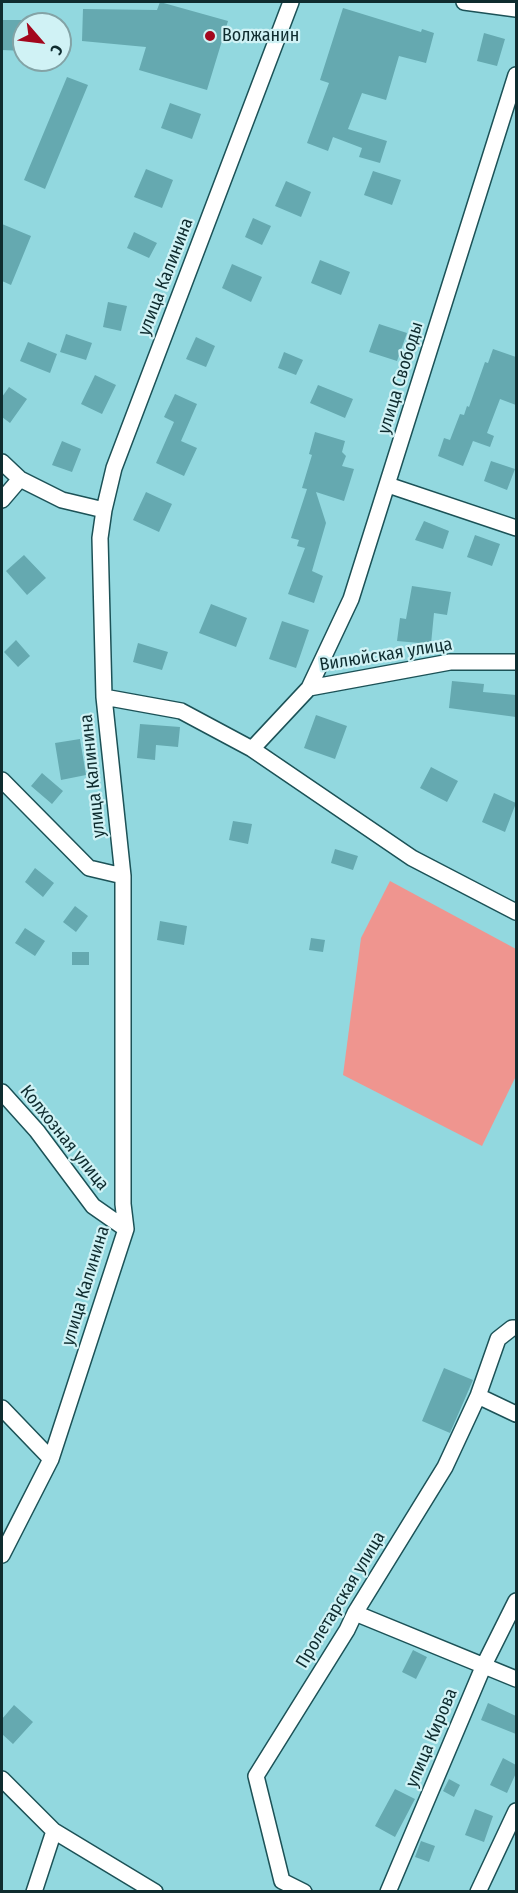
<!DOCTYPE html>
<html>
<head>
<meta charset="utf-8">
<style>
	body { margin:0 }
	#map { position:relative; width:518px; height:1893px; overflow:hidden; background:#92d8df; font-family:"Fira Sans Condensed",sans-serif }
	canvas { display:block }
	.frame { position:absolute; inset:0; border:3px solid #0f2c2f; pointer-events:none }
	.north { position:absolute; left:12px; top:12px; width:60px; height:60px; box-sizing:border-box; background:#d0f2f5; border:2px solid #83a3a6; border-radius:50%; rotate:118deg; font-size:16px; font-weight:700; line-height:24px; text-align:center; color:#0f2c2f }
	.north::after { content:''; display:block; margin:auto; width:21px; height:27px; background:#a3071d; clip-path:polygon(50% 0,100% 100%,50% 72%,0 100%) }
</style>
</head>
<body>
<div id="map">
<canvas width="518" height="1893"></canvas>
<div class="frame"></div>
<div class="north">С</div>
</div>
<script>
const g = document.querySelector('canvas').getContext('2d');
g.lineJoin = 'round';
function paint(path, color) { g.fillStyle = color; g.fill(path, 'evenodd'); }
const toPath = rows => new Path2D(rows.map(r => 'M' + r).join(''));
function trace(path, color, width, dash) { g.strokeStyle = color; g.lineWidth = width; g.lineCap = dash ? 'butt' : 'round'; g.setLineDash(dash || []); g.stroke(path); }
function drawText(font, color, halo, rows, align = 'center') {
  g.font = font + ' "Fira Sans Condensed",sans-serif'; g.lineWidth = 4.5; g.setLineDash([]); g.textBaseline = 'middle'; g.strokeStyle = halo; g.fillStyle = color; for (const [text, x, y, turn = 0] of rows) {
    g.save(); g.translate(x, y); g.rotate((+turn || 0) * Math.PI / 180); g.textAlign = isNaN(turn) ? turn : align; if (halo) g.strokeText(text, 0, 0); g.fillText(text, 0, 0); g.restore();
  }
}
paint(toPath([
	[390,881,516,949,516,1076,482,1146,343,1075,361,938]
]), '#ef958f');
paint(toPath([
	[160,2,228,21,207,90,139,70,146,47,82,41,83,9,157,10],
	[343,8,421,32,422,29,434,33,426,63,399,56,386,100,362,93,348,129,387,141,380,163,359,157,362,148,333,137,328,151,307,143,329,83,320,80],
	[2,20,24,20,24,51,2,50],
	[484,33,505,39,497,66,477,61],
	[67,77,88,85,45,189,24,180],
	[170,103,201,114,192,139,161,128],
	[146,169,173,180,162,208,134,197],
	[373,171,401,180,392,205,364,195],
	[286,181,311,192,301,217,275,206],
	[253,218,271,226,262,245,245,237],
	[2,224,31,236,11,285,2,281],
	[134,232,157,243,149,258,127,248],
	[320,260,350,272,341,295,311,283],
	[232,264,262,277,251,302,222,288],
	[108,302,127,306,121,331,103,327],
	[379,324,407,333,397,361,369,352],
	[66,334,92,343,86,360,60,352],
	[196,337,215,346,206,367,186,359],
	[28,342,57,354,50,373,20,361],
	[493,349,516,357,516,405,500,399,487,433,494,436,490,447,473,441,463,466,438,456,444,438,450,440,460,414,464,415,467,406,469,407,485,362,488,363],
	[284,352,303,360,296,375,278,368],
	[95,375,116,385,102,414,81,404],
	[318,385,353,399,345,418,310,403],
	[9,387,27,399,10,423,2,417,2,397],
	[175,394,197,404,181,441,197,448,184,476,156,463,174,422,164,417],
	[315,432,345,441,342,452,346,456,342,466,354,469,344,501,316,492,326,523,312,571,323,576,314,603,288,594,305,548,297,546,299,540,291,538,307,489,302,488,312,455,309,454],
	[62,441,81,449,72,472,52,465],
	[491,461,515,469,507,490,484,481],
	[146,492,172,504,159,532,133,520],
	[424,521,449,531,443,549,415,540],
	[475,535,500,544,492,566,467,557],
	[24,555,46,578,27,595,6,571],
	[412,586,451,592,447,615,434,613,431,644,397,641,400,618,406,619],
	[211,604,247,618,236,647,199,633],
	[282,621,309,630,296,668,269,659],
	[16,640,30,656,18,667,4,652],
	[138,643,168,652,162,670,133,662],
	[452,681,484,684,483,692,516,695,516,717,449,708],
	[316,715,347,726,335,759,304,748],
	[140,724,180,727,178,747,156,745,155,760,137,758],
	[80,739,86,775,61,780,55,743],
	[431,767,458,781,447,802,420,788],
	[42,773,63,791,52,804,31,786],
	[494,793,516,803,505,832,482,822],
	[233,821,252,824,248,844,229,840],
	[335,849,358,856,353,870,331,863],
	[35,868,54,883,43,897,25,882],
	[75,906,88,916,76,932,63,922],
	[160,921,187,926,184,945,157,940],
	[25,928,45,941,35,956,15,943],
	[311,938,325,940,323,952,309,950],
	[72,952,89,952,89,965,72,965],
	[444,1368,473,1380,450,1433,422,1421],
	[413,1650,427,1657,416,1679,402,1672],
	[488,1703,516,1716,516,1734,481,1720],
	[14,1705,33,1722,13,1744,2,1734,2,1719],
	[503,1758,516,1765,516,1773,507,1793,490,1785],
	[449,1779,460,1785,454,1797,443,1791],
	[395,1789,415,1799,395,1837,375,1826],
	[475,1809,493,1816,484,1842,465,1835],
	[421,1841,435,1846,429,1862,415,1857]
]), '#65a9b0');
const minor = toPath([
	[464,2,516,9],
	[2,462,20,479,62,500,104,510],
	[388,485,516,528],
	[2,500,20,479],
	[309,688,351,599,516,75],
	[104,697,181,711,252,749,412,858,516,912],
	[252,749,309,688,450,662,516,662],
	[2,780,89,868,123,876],
	[2,1092,37,1131,93,1206,126,1229],
	[478,1396,516,1414],
	[2,1408,51,1459],
	[2,1555,51,1459,126,1229,123,1204,123,876,104,697,100,538,104,510,114,468,291,2],
	[355,1613,516,1679],
	[2,1779,54,1831,155,1892],
	[34,1892,54,1831],
	[304,1892,282,1881,256,1776,347,1630,355,1613,445,1467,478,1396,498,1339,512,1328,516,1328],
	[388,1892,484,1665,516,1601],
	[478,1892,516,1811]
]);
trace(minor, '#1c5257', 18);
trace(minor, '#fff', 15);
for (const [x, y, r, color] of [
	[210,36,6,"#a3071d"]
]) { const dot = new Path2D(); dot.arc(x, y, r, 0, 2 * Math.PI); g.fillStyle = color; g.fill(dot); trace(dot, '#d0f2f5', 2); }
drawText('18px', '#0f2c2f', '#d0f2f5', [
	["Волжанин",222,36]
], 'left');
drawText('18px', '#0f2c2f', '#d0f2f5', [
	["улица Калинина",166,277,-69],
	["улица Свободы",401,378,-73],
	["Вилюйская улица",386,655,-9],
	["улица Калинина",93,776,-96],
	["Колхозная улица",64,1138,51],
	["улица Калинина",86,1286,-73],
	["Пролетарская улица",341,1600,-59],
	["улица Кирова",432,1738,-67]
]);
</script>
</body>
</html>
